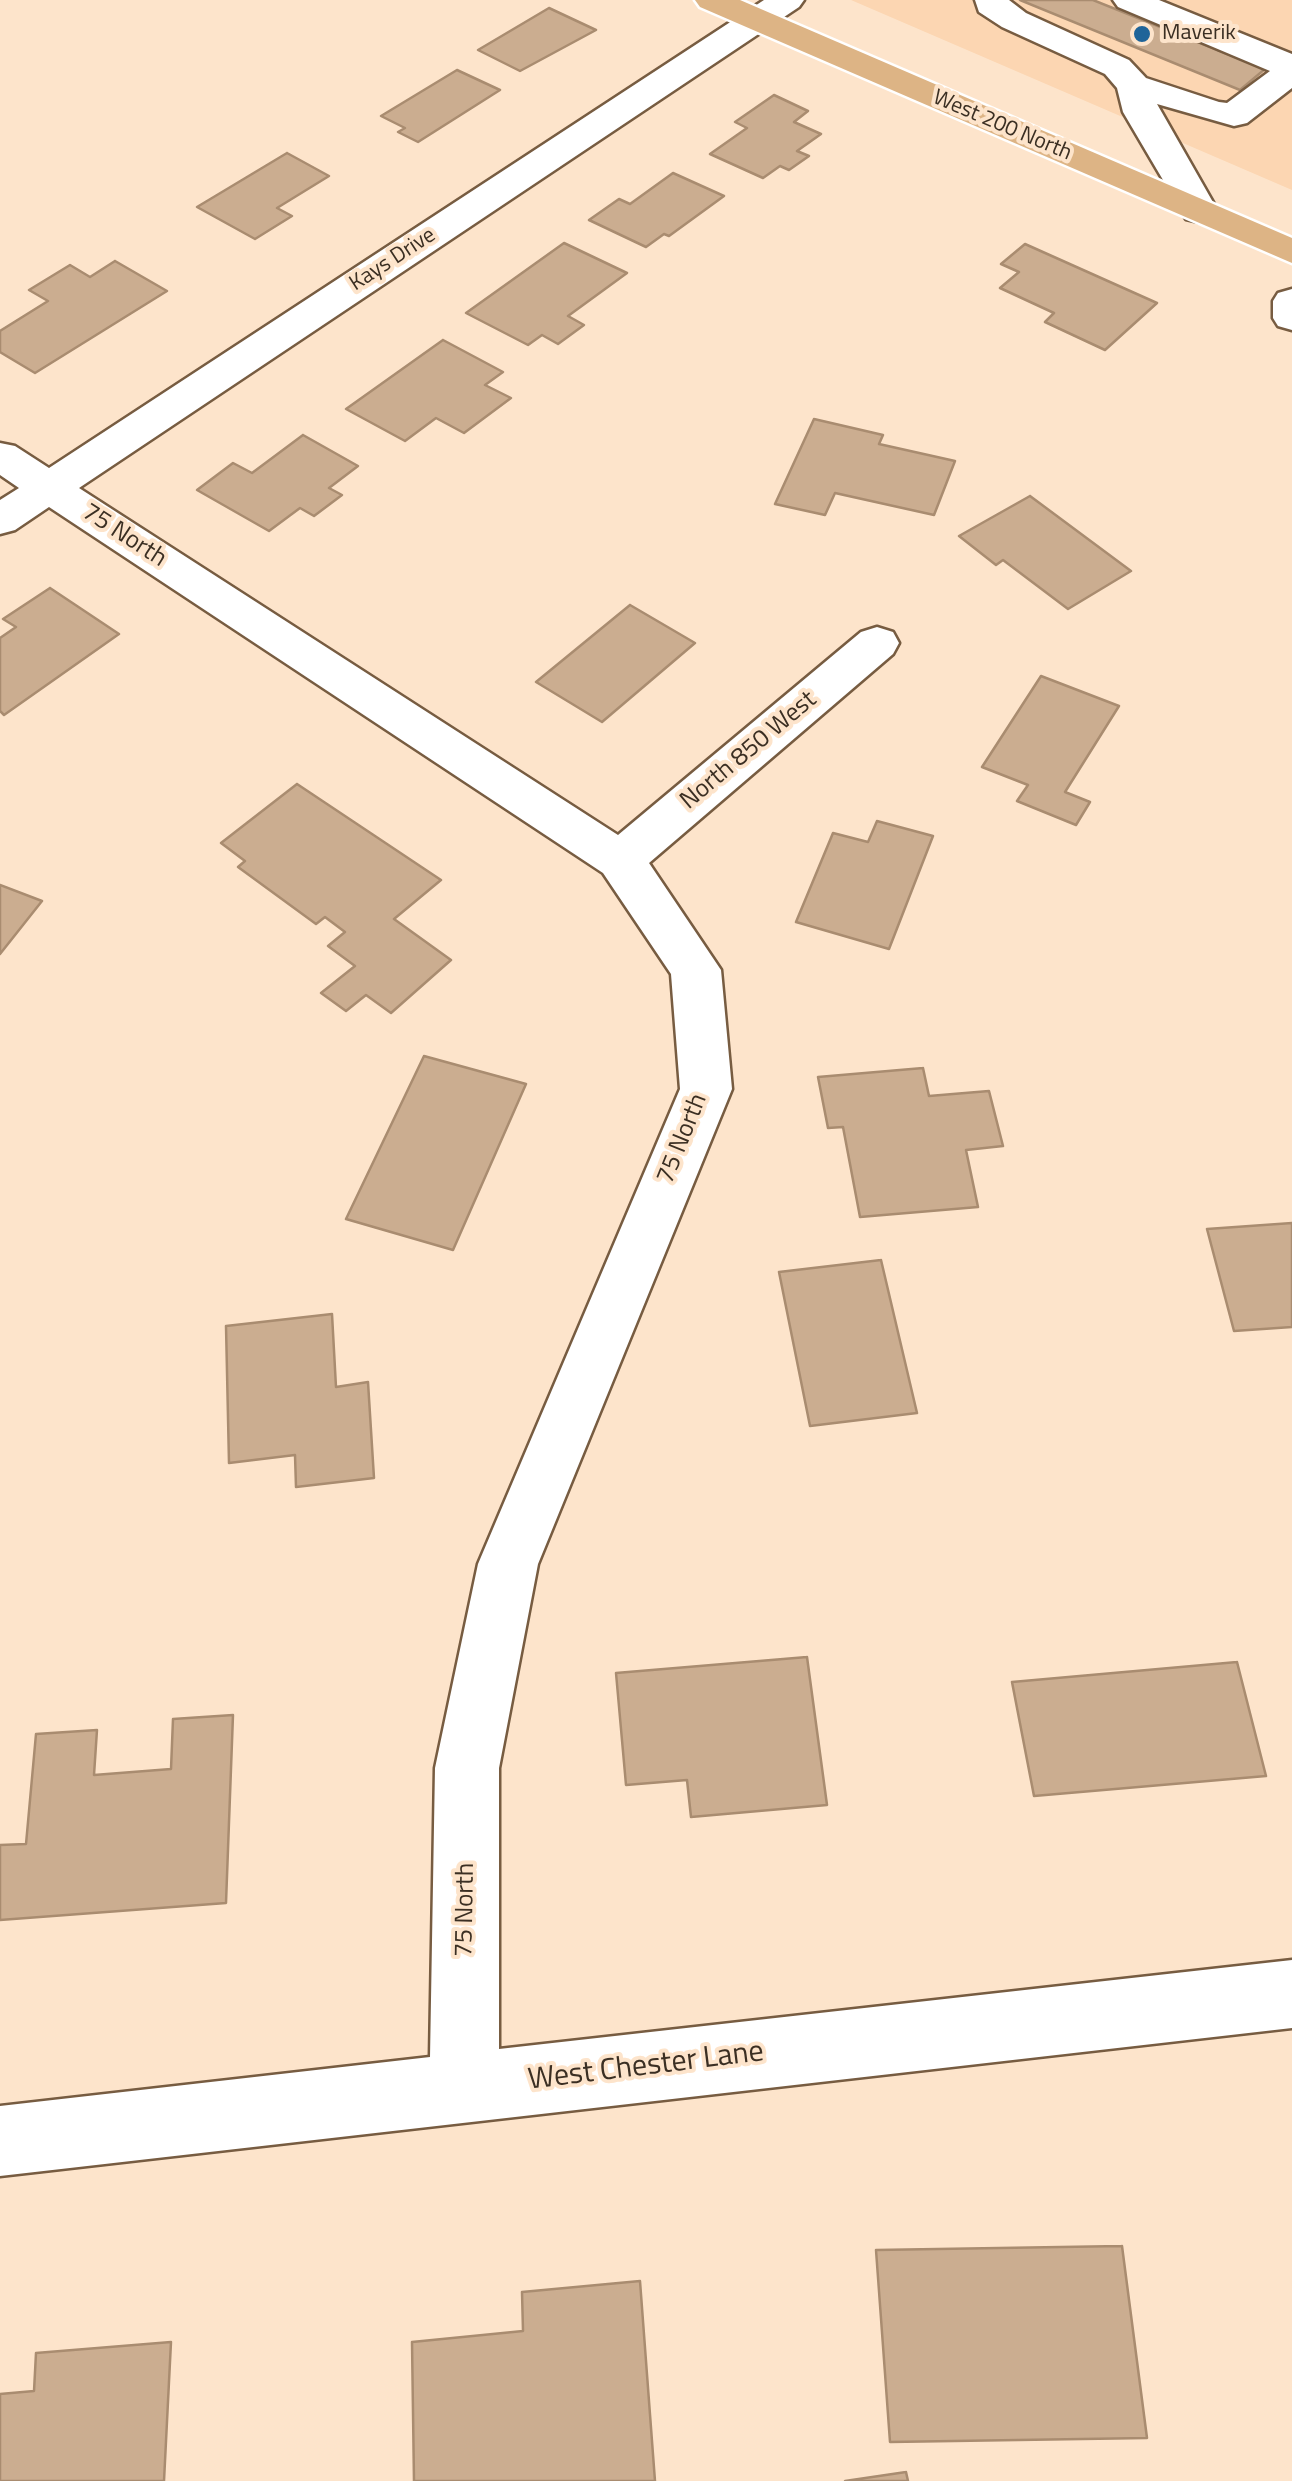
<!DOCTYPE html>
<html>
<head>
<meta charset="utf-8">
<style>
	body { margin:0 }
	canvas { display:block; background:#fde4cb }
</style>
</head>
<body>
<canvas width="1292" height="2481"></canvas>
<script>
const g = document.querySelector('canvas').getContext('2d');
g.lineJoin = 'round';
function paint(path, color) { g.fillStyle = color; g.fill(path, 'evenodd'); }
const toPath = rows => new Path2D(rows.map(r => 'M' + r).join(''));
function trace(path, color, width, dash) { g.strokeStyle = color; g.lineWidth = width; g.lineCap = dash ? 'butt' : 'round'; g.setLineDash(dash || []); g.stroke(path); }
function drawText(font, color, halo, rows, align = 'center') {
  g.font = font + ' "Titillium Web",sans-serif'; g.lineWidth = 8; g.setLineDash([]); g.textBaseline = 'middle'; g.strokeStyle = halo; g.fillStyle = color; for (const [text, x, y, turn = 0] of rows) {
    g.save(); g.translate(x, y); g.rotate((+turn || 0) * Math.PI / 180); g.textAlign = isNaN(turn) ? turn : align; if (halo) g.strokeText(text, 0, 0); g.fillText(text, 0, 0); g.restore();
  }
}
paint(toPath([
	[851,0,1292,0,1292,190]
]), '#fcd6b2');
const building = toPath([
	[1020,0,1093,0,1265,69,1240,90,1020,0],
	[549,8,596,30,520,71,478,50,549,8],
	[457,70,500,90,418,142,398,132,405,128,381,116,457,70],
	[774,95,808,111,794,122,821,134,797,151,809,156,789,170,780,166,763,178,710,154,747,128,735,122,774,95],
	[287,153,329,176,277,208,292,216,255,239,197,207,287,153],
	[673,173,724,196,669,236,664,234,646,247,589,220,619,199,630,204,673,173],
	[564,243,627,273,568,316,584,325,558,344,542,335,528,345,466,313,564,243],
	[1025,244,1157,303,1105,350,1045,322,1054,313,1000,288,1019,272,1001,264,1025,244],
	[115,261,167,291,35,373,0,352,0,331,48,301,29,290,70,265,90,277,115,261],
	[443,340,503,372,485,385,511,398,464,433,436,418,405,441,346,409,443,340],
	[814,419,883,435,879,444,955,461,934,515,835,493,825,515,775,504,814,419],
	[303,435,358,466,329,488,342,495,314,516,300,508,269,531,197,490,233,463,252,473,303,435],
	[1030,496,1131,571,1068,609,1003,560,996,565,959,536,1030,496],
	[50,588,119,634,4,715,0,711,0,638,16,627,3,619,50,588],
	[630,605,695,643,602,722,536,682,630,605],
	[1041,676,1119,706,1065,792,1090,802,1076,825,1017,801,1028,785,982,767,1041,676],
	[297,784,441,880,394,919,451,960,391,1013,366,995,346,1011,321,993,355,966,328,946,345,932,325,917,316,924,238,867,245,861,221,843,297,784],
	[877,821,933,836,889,949,796,922,833,833,868,842,877,821],
	[0,885,42,901,0,954,0,885],
	[424,1056,526,1084,453,1250,346,1219,424,1056],
	[923,1068,929,1096,989,1091,1003,1146,966,1150,978,1207,860,1217,843,1127,828,1128,818,1077,923,1068],
	[1292,1223,1292,1327,1234,1331,1207,1229,1292,1223],
	[881,1260,917,1413,810,1426,779,1272,881,1260],
	[332,1314,336,1387,368,1382,374,1478,296,1487,295,1455,229,1463,226,1326,332,1314],
	[807,1657,827,1805,691,1817,687,1780,626,1785,616,1673,807,1657],
	[1237,1662,1266,1776,1034,1796,1012,1682,1237,1662],
	[233,1715,226,1903,0,1920,0,1845,26,1844,36,1734,97,1730,94,1775,171,1769,173,1719,233,1715],
	[1122,2246,1147,2438,890,2442,876,2250,1122,2246],
	[640,2281,655,2481,414,2481,412,2342,523,2331,522,2292,640,2281],
	[171,2342,164,2481,0,2481,0,2394,34,2391,36,2353,171,2342],
	[906,2472,908,2481,845,2481,906,2472]
]);
paint(building, '#cbad90');
trace(building, '#a98c70', 2.5);
const minor = toPath([
	[764,0,804,0,799,7,79,488,618,835,861,632,877,627,893,632,899,643,893,654,649,863,721,970,732,1089,538,1564,499,1768,499,2049,1292,1960,1292,2028,0,2176,0,2106,430,2057,435,1768,478,1564,680,1089,671,974,603,873,49,507,15,530,0,534,0,500,19,488,0,475,0,443,15,446,49,468,764,0],
	[975,0,1009,0,1026,13,1129,60,1146,78,1219,102,1227,103,1270,71,1118,7,1113,0,1159,0,1292,54,1292,88,1247,123,1234,126,1157,104,1218,211,1212,219,1199,222,1186,219,1123,112,1117,88,1105,74,1002,27,979,12,975,0],
	[1292,289,1292,330,1278,326,1273,318,1273,301,1278,293,1292,289]
]);
const major = toPath([
	[695,0,740,0,1292,238,1292,263,700,7,695,0]
]);
trace(minor, '#775c41', 5);
trace(major, '#fff', 5);
paint(minor, '#fff');
paint(major, '#ddb485');
for (const [x, y, r, color] of [
	[1142,34,10,"#1f6499"]
]) { const dot = new Path2D(); dot.arc(x, y, r, 0, 2 * Math.PI); g.fillStyle = color; g.fill(dot); trace(dot, '#fde4cb', 4); }
drawText('22px', '#3b2f23', '#fde4cb', [
	["Maverik",1162,34]
], 'left');
drawText('22px', '#3b2f23', '#fde4cb', [
	["West 200 North",1002,126,23],
	["Kays Drive",393,260,-33]
]);
drawText('25px', '#3b2f23', '#fde4cb', [
	["75 North",124,536,33],
	["North 850 West",749,751,-40],
	["75 North",683,1139,-68],
	["75 North",466,1910,-89]
]);
drawText('30px', '#3b2f23', '#fde4cb', [
	["West Chester Lane",646,2067,-7]
]);
</script>
</body>
</html>
